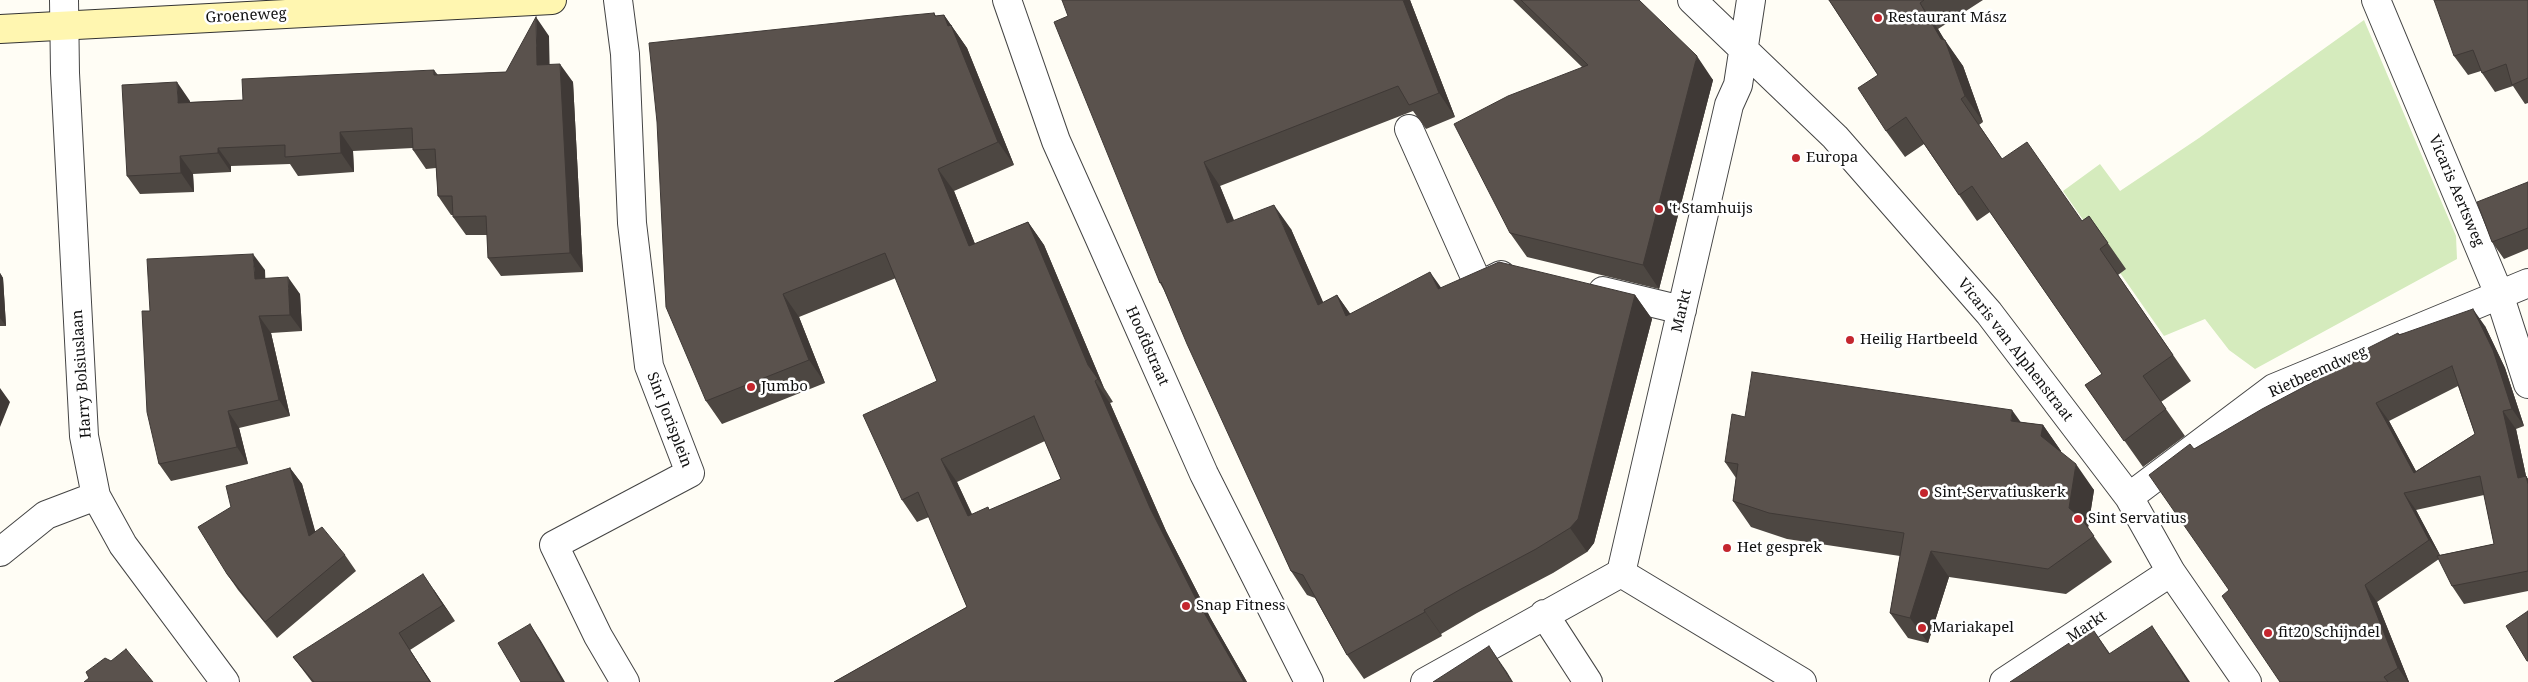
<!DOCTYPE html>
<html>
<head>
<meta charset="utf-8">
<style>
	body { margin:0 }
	canvas { display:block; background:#fffdf5 }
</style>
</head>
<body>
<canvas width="2528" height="682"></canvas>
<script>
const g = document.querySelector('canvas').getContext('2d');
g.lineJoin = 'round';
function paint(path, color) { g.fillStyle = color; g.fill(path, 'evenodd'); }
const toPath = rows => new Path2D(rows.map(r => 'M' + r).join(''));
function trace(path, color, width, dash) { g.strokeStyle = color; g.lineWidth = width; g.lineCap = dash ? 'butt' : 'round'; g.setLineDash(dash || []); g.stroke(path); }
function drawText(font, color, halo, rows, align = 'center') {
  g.font = font + ' "Noto Serif",serif'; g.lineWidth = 5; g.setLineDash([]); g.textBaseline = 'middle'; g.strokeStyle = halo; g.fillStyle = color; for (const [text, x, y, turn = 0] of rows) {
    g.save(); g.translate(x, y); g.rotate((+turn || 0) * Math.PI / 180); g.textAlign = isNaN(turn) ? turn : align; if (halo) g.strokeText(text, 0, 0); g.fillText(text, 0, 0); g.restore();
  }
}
paint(toPath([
	[2364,20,2456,236,2457,259,2255,369,2229,350,2205,319,2164,336,2063,191,2100,164,2120,191,2199,138]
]), '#d5ebbd');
const street = toPath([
	[64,0,65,73,84,436,96,496,123,545,225,682],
	[618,0,625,54,632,223,649,366,690,473,554,545,598,636,625,682],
	[1007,0,1056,141,1099,237,1204,474,1309,682],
	[1692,0,1835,137,1989,313,2129,497,2171,572,2247,682],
	[2376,0,2499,294,2528,384],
	[1409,129,1479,286,1501,275],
	[1603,291,1682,310],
	[2129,497,2274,388,2528,283],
	[0,552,46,515,96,496],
	[1621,573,1802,682],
	[1544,614,1588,682],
	[1425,682,1621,573,1729,105,1738,85,1751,0],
	[2004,682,2171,572]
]);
const secondary = toPath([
	[0,29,552,0]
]);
trace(street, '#444', 30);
trace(secondary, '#333', 30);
trace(street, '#fff', 28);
trace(secondary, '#fff6b0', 28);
paint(toPath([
	[1410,0,1455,117,1426,129,1413,111,1220,186,1234,220,1291,229,1323,303,1337,295,1350,314,1441,288,1635,295,1652,319,1594,543,1587,552,1553,573,1477,613,1441,634,1442,636,1364,679,1347,655,1315,598,1307,595,1291,571,1164,290,1160,283,1068,16],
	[1513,0,1639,0,1713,80,1659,289,1527,257,1510,233,1583,68],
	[1829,0,1983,0,1938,29,1944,40,1963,66,1983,122,1979,125,2002,159,2082,221,2089,216,2126,269,2118,275,2191,381,2161,402,2185,436,2143,467,2085,385,2102,374,1990,212,1977,221,1924,144,1905,157,1886,131,1878,75],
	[2528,0,2528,103,2525,104,2513,86,2495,92,2482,73,2481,71,2468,75,2454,56],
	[934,13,936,16,944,15,967,48,1014,165,954,191,975,244,1028,222,1044,245,1104,388,1113,402,1110,403,1166,531,1211,619,1247,682,834,682,967,607,929,517,917,522,902,500,937,381,896,278,799,317,825,383,722,424,706,401],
	[1045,441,1061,479,990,510,972,514,957,482],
	[549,36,549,64,573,82,583,272,501,276,488,258,487,235,466,235,453,217,453,215,451,215,438,196,436,168,426,169,413,150,413,148,353,151,354,172,298,176,290,164,231,166,231,172,193,174,194,192,140,194,127,176,190,101,190,102,243,100,434,70,438,75,506,72],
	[2528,182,2528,249,2504,259,2492,242],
	[265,270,265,279,300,294,302,331,271,333,290,416,239,428,248,464,171,481,159,464,150,311],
	[0,273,3,278,6,326,0,326],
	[2485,326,2505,368,2524,426,2516,429,2526,476,2528,479,2528,591,2464,604,2452,586,2439,559,2377,602,2409,682,2280,682,2194,449,2370,352,2399,334],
	[2458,386,2475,434,2416,471,2389,421],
	[2484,495,2494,544,2440,555,2416,510],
	[1745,417,2020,422,2043,425,2061,451,2061,452,2094,490,2088,528,2112,562,2066,594,1949,577,1928,643,1908,638,1890,613,1900,556,1787,539,1751,527,1733,501,1736,478,1725,462],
	[290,468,302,484,315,532,345,555,356,571,277,638,238,590,227,574,231,507],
	[434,590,455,621,410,650,431,682,312,682,293,657]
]), '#4d4742');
paint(toPath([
	[1403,0,1410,0,1455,117,1439,93],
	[1920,3,1938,29,1946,42,1945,40,1963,66,1983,122,1965,96,1941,39],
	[944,15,967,48,1014,165,998,142],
	[536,17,549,36,550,83,537,65],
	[1697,56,1713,80,1659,289,1643,265],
	[560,64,573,82,583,272,570,253],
	[177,82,190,101,191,121,178,103],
	[340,132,353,151,354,172,341,153],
	[218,148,231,166,231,172,218,153],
	[180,156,193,174,194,192,181,173],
	[1204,162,1220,186,1244,247,1227,223],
	[938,169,954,191,985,269,969,246],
	[1274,205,1291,229,1335,329,1318,305],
	[1028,222,1044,245,1104,388,1113,402,1088,365],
	[253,254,265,270,266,296,255,279],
	[1430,272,1447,296,1438,289],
	[0,273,3,278,6,326,0,318],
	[288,277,300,294,302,331,290,315],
	[783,294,799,317,825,383,809,360],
	[1337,295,1354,319,1346,316],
	[1635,295,1652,319,1594,543,1587,552,1570,528],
	[2473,309,2485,326,2505,368,2524,426,2512,409],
	[259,316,271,333,290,416,279,400],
	[1095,381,1110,403,1166,531,1211,619,1247,682,1244,682,1195,597,1150,508],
	[0,388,10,402,0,427],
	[2376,403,2389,421,2426,490,2414,473],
	[2012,410,2030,435,2011,421],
	[228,411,239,428,248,464,237,447],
	[2503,411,2516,429,2526,476,2528,479,2528,492,2518,478],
	[2043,425,2061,451,2059,462,2041,436],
	[941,459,957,482,983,539,968,516],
	[2076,464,2094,490,2087,534,2069,508],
	[290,468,302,484,321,552,309,536],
	[2404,493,2416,510,2441,557,2429,540],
	[1931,551,1949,577,1928,643,1910,618],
	[423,574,434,590,455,621,443,605],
	[2365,585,2377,602,2409,682,2408,682,2398,668],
	[1424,610,1441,634,1442,636,1425,612],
	[530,624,541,641,565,682,563,682],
	[2152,626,2172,655,2190,682,2188,682],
	[2092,628,2113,658,2109,654],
	[399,633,410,650,431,682,430,682],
	[1489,646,1507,672,1513,682,1512,682]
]), '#3f3936');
const building = toPath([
	[1062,0,1403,0,1439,93,1409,105,1398,86,1204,162,1227,223,1274,205,1318,305,1337,295,1346,316,1430,272,1438,289,1499,262,1635,295,1578,519,1570,528,1536,549,1461,589,1424,610,1425,612,1347,655,1303,575,1291,571,1187,344,1161,282,1160,283,1054,22,1068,16,1062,0],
	[1521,0,1639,0,1697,56,1643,265,1510,233,1454,124,1508,96,1588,65,1521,0],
	[1829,0,1924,0,1920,3,1941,39,1945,40,1965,96,1961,99,2002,159,2027,142,2082,221,2089,216,2108,243,2100,249,2173,355,2143,376,2166,409,2124,441,2085,385,2102,374,1972,186,1959,195,1906,117,1886,131,1858,88,1878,75,1829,0],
	[2434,0,2528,0,2528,78,2512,85,2506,64,2482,73,2473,50,2454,56,2434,0],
	[934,13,935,16,944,15,948,26,951,25,998,142,938,169,969,246,1028,222,1088,365,1098,379,1095,381,1150,508,1195,597,1244,682,834,682,967,607,918,492,902,500,863,415,937,381,885,253,783,294,809,360,706,401,666,307,657,122,649,43,902,16,934,13],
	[1034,416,1061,479,989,510,988,507,968,516,941,459,1034,416],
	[536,17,537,65,560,64,570,253,488,258,486,216,453,217,452,196,438,196,435,149,413,150,412,128,340,132,341,153,285,157,285,145,218,148,218,153,180,156,181,173,127,176,122,85,177,82,178,103,243,100,242,79,434,70,434,75,506,72,536,17],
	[2528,182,2528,228,2492,242,2477,202,2528,182],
	[253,254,255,279,288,277,290,315,259,316,279,400,228,411,237,447,159,464,147,412,142,311,150,311,147,259,253,254],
	[2473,309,2493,350,2512,409,2503,411,2518,478,2526,476,2528,484,2528,571,2452,586,2437,556,2494,544,2480,476,2404,493,2429,540,2365,585,2398,668,2384,677,2388,682,2280,682,2222,596,2229,590,2149,475,2190,444,2194,449,2262,409,2370,352,2368,348,2398,333,2399,335,2473,309],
	[2452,366,2475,434,2414,473,2376,403,2452,366],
	[1752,372,2012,410,2011,421,2043,425,2041,436,2076,464,2069,508,2081,518,2094,536,2048,569,1931,551,1910,618,1890,613,1904,533,1769,513,1733,501,1738,464,1725,462,1732,414,1745,417,1752,372],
	[290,468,309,536,322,527,345,555,265,622,227,574,198,527,231,507,226,486,290,468],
	[423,574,443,605,399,633,430,682,314,682,293,657,423,574],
	[2528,611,2528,661,2527,661,2506,626,2528,611],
	[530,624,563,682,521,682,498,643,530,624],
	[2152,626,2188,682,2010,682,2092,628,2109,654,2152,626],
	[1489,646,1512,682,1433,682,1489,646],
	[126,649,153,682,84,682,89,678,86,672,105,658,111,661,126,649]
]);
paint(building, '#5a524d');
trace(building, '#3f3936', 1);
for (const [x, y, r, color] of [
	[1878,18,5,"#c4262e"],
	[1796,158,5,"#c4262e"],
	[1659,209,5,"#c4262e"],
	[1850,340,5,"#c4262e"],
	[751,387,5,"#c4262e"],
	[1924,493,5,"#c4262e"],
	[2078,519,5,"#c4262e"],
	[1727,548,5,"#c4262e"],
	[1186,606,5,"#c4262e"],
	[1922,628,5,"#c4262e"],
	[2268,633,5,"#c4262e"]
]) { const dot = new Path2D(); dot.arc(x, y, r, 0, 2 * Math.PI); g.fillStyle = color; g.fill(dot); trace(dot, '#fff', 2); }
drawText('15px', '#111', '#fff', [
	["Groeneweg",246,16,-3],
	["Vicaris Aertsweg",2456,191,67],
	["Markt",1682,311,-77],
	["Hoofdstraat",1147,346,66],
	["Vicaris van Alphenstraat",2015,350,52],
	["Rietbeemdweg",2318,372,-24],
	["Harry Bolsiuslaan",82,374,-94],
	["Sint Jorisplein",669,420,69],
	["Markt",2087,627,-34]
]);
drawText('15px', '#111', '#fff', [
	["Restaurant Mász",1888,18],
	["Europa",1806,158],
	["'t Stamhuijs",1669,209],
	["Heilig Hartbeeld",1860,340],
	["Jumbo",761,387],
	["Sint-Servatiuskerk",1934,493],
	["Sint Servatius",2088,519],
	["Het gesprek",1737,548],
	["Snap Fitness",1196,606],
	["Mariakapel",1932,628],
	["fit20 Schijndel",2278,633]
], 'left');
</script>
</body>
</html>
